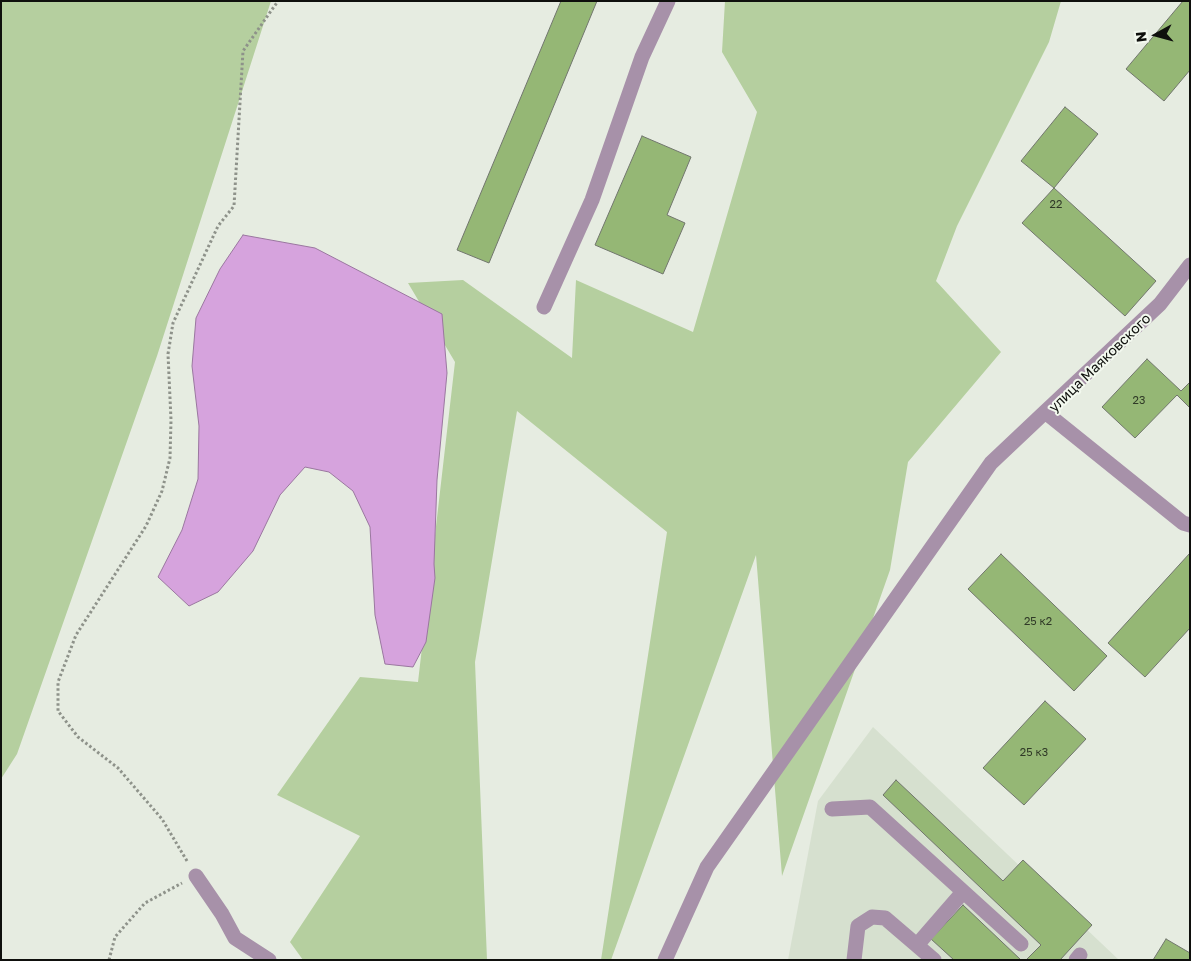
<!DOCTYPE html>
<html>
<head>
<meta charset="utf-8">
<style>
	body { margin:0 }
	#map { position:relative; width:1191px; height:961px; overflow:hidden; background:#e6ece1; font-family:"Golos Text",sans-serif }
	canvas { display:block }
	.frame { position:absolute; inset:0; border:2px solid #0f100d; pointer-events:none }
	.north { position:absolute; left:1131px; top:10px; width:50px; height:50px; -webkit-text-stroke:4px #f3f9ef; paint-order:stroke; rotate:263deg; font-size:14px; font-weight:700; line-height:20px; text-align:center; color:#0f100d }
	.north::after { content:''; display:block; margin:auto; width:18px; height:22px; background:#0f100d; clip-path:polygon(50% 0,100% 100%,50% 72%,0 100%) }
</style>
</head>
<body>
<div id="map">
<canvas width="1191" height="961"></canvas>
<div class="frame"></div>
<div class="north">N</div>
</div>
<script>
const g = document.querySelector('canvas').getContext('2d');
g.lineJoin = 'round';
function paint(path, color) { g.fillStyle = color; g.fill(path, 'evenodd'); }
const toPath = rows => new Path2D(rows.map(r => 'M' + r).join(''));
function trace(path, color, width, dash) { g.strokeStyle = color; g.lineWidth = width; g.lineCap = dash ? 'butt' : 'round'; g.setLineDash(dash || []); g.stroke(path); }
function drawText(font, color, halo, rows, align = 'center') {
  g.font = font + ' "Golos Text",sans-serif'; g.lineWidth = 4; g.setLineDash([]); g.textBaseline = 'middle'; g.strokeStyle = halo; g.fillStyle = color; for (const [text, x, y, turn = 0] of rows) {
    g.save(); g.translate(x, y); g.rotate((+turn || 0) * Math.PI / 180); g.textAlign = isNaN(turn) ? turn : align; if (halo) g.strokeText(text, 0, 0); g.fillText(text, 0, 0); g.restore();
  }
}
paint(toPath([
	[873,727,1119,960,788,960,818,801]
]), '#d6e0cf');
paint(toPath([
	[1,1,271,1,157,356,17,754,1,779],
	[725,1,1061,1,1049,42,957,226,936,281,1001,352,908,462,890,570,782,876,756,555,611,960,601,960,667,532,517,411,475,662,487,960,303,960,290,942,360,836,277,795,360,677,418,682,455,362,408,283,463,280,572,358,576,280,693,332,757,112,722,52]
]), '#b5cf9f');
const water = toPath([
	[243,235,315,248,442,314,447,373,437,480,434,564,435,578,426,642,413,667,385,664,375,615,370,527,353,491,329,472,305,467,280,495,253,551,218,592,189,606,158,577,182,530,198,479,199,426,192,366,196,318,220,269,243,235]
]);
paint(water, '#d6a3dd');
trace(water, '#9a779f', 1);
const building = toPath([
	[561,1,597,1,489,263,457,250,561,1],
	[1183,1,1190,1,1190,70,1164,101,1126,69,1183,1],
	[1065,107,1098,134,1054,188,1156,281,1125,316,1022,223,1054,188,1021,161,1065,107],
	[642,136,691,157,667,215,685,223,663,274,595,245,642,136],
	[1147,359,1181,391,1190,382,1190,408,1177,395,1135,438,1102,407,1147,359],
	[1190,553,1190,628,1145,677,1108,643,1190,553],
	[1001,554,1107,656,1074,691,968,589,1001,554],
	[1045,701,1086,739,1024,805,983,768,1045,701],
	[896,780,1003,881,1023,860,1092,925,1060,960,1026,960,1041,945,883,795,896,780],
	[963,905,1021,960,954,960,931,939,963,905],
	[1166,939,1190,953,1190,960,1153,960,1166,939]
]);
paint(building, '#95b775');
trace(building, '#71766d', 1);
trace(toPath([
	[187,861,162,819,118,768,78,737,58,711,58,682,76,635,146,526,162,491,170,458,171,420,168,354,173,323,218,226,234,206,243,51,278,1],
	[109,960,115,937,145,903,182,883]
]), '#8e928a', 3, [2.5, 2.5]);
trace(toPath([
	[1190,265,1160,304,1045,412,1183,523,1190,525],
	[544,307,592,200,642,57,668,1],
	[832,809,870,807,1021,944],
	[196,876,222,914,235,938,269,960],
	[917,945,963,892],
	[665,960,707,867,991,463,1045,412],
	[854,960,858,926,872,917,885,918,934,960],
	[1076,960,1080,955]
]), '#a791a9', 15);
drawText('11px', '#303a27', null, [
	["22",1056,205],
	["23",1139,401],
	["25 к2",1038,622],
	["25 к3",1034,753]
]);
drawText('14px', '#0f100d', '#f3f9ef', [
	["улица Маяковского",1100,363,-44]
]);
</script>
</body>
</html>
